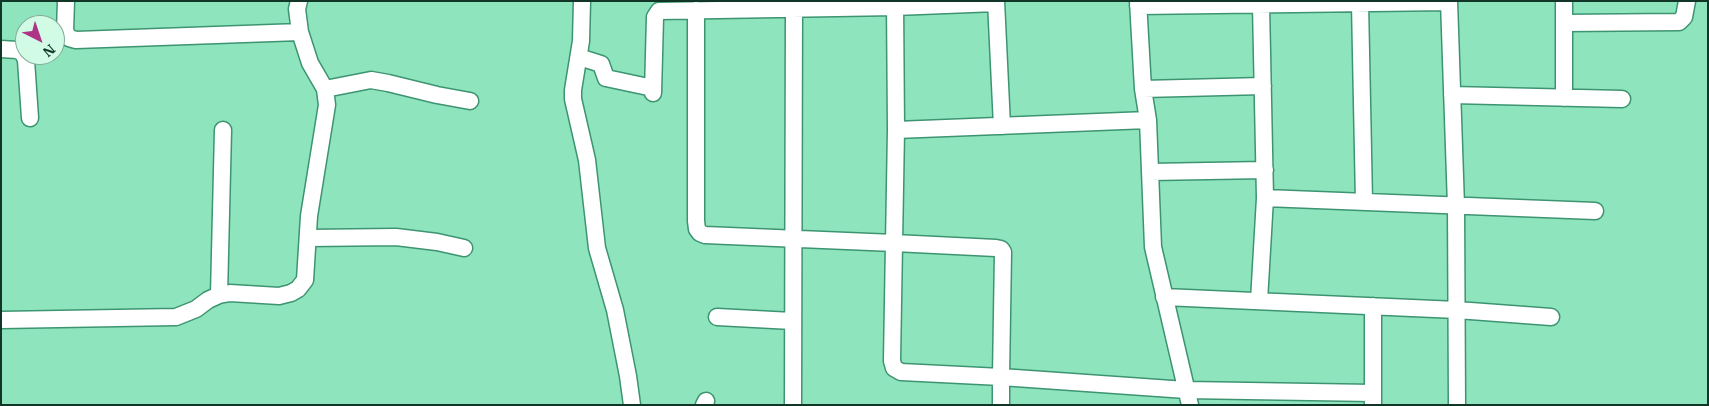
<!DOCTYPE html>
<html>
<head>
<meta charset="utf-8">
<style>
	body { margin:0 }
	#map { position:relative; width:1709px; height:406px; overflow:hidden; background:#8ee4bd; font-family:"IBM Plex Serif",serif }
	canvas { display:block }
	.frame { position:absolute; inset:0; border:2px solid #113627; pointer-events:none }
	.north { position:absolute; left:15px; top:15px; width:50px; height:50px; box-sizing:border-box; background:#d2fbe6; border:1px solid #85ac9a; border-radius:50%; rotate:139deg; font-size:14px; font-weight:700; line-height:20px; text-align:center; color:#113627 }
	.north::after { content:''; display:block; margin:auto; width:18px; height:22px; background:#af3486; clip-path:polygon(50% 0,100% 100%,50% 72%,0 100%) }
</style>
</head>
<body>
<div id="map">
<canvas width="1709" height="406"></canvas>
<div class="frame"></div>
<div class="north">N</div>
</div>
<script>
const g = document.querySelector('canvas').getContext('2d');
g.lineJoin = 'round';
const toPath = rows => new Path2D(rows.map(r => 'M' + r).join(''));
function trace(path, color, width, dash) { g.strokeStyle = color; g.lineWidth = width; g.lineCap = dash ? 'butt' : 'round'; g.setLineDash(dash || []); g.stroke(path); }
const minor = toPath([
	[66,1,65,31,69,38,76,40,300,32],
	[582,1,581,41,573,90,573,99,587,160,597,248,615,310,628,376,632,405],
	[895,1,896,130],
	[996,1,1002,126],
	[1138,1,1143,89,1148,120,1153,247,1190,405],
	[1449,1,1456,206,1457,405],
	[1360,3,1364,202],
	[1261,5,1265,198,1595,211],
	[1138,6,1449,2],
	[696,10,696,221,697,229,700,233,705,235,894,243,896,130,1148,120],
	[1564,23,1679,22,1684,17,1687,1],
	[1,49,17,50,23,53,26,60,30,118],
	[579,57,601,64,606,78,653,88],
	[325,89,371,80,388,83,437,95,470,101],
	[1143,89,1263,86],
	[653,93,655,17,659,11,895,7,996,3],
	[1452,95,1622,99],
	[1564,98,1564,1],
	[1150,172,1265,170],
	[308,238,396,237,437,242,464,248],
	[219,295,223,130],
	[1164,297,1457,310,1551,317],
	[1259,301,1265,198],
	[717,317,792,321],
	[1,320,176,317,196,309,208,300,219,295,230,293,279,296,291,293,298,289,305,280,309,216,327,105,325,89,310,63,300,32,297,9,299,1],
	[704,405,706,401],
	[793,405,794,1],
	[1001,405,1001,377,1003,252,1001,249,996,248,894,243,892,361,894,368,901,372,1001,377,1186,390,1373,393],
	[1373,405,1373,306]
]);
trace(minor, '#3d9471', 19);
trace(minor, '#fff', 16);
</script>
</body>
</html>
